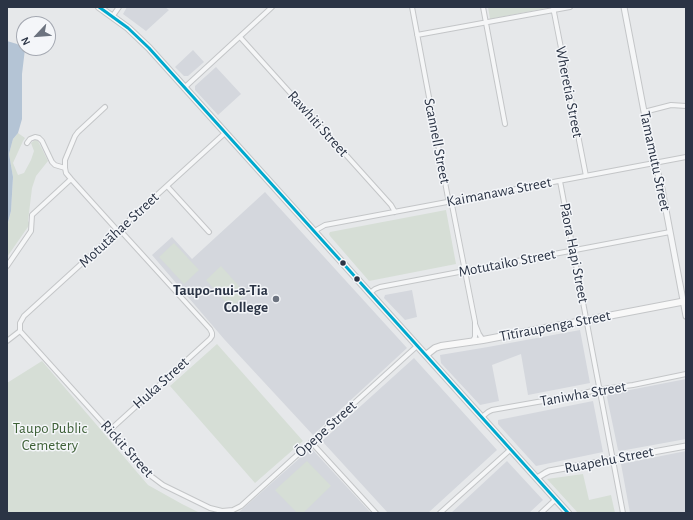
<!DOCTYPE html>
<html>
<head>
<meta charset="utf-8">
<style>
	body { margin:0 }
	#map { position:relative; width:693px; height:520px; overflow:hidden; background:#e6e8ea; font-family:"Alegreya Sans",sans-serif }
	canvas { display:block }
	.frame { position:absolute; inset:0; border:8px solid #2b3445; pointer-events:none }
	.north { position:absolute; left:16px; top:16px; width:40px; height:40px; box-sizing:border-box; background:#f4f6f9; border:1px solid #a4a8b1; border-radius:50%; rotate:244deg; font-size:11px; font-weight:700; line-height:16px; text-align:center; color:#2b3445 }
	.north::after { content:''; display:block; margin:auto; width:14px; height:18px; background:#6c737f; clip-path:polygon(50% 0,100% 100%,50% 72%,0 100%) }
</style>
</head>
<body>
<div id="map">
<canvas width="693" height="520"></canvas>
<div class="frame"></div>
<div class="north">N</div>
</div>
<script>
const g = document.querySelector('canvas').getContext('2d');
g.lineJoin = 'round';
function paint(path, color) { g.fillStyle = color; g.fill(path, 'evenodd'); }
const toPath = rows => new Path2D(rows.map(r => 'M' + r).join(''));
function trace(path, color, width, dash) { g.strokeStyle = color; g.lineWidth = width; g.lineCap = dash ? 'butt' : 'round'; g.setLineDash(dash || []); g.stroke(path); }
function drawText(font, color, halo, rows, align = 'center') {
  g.font = font + ' "Alegreya Sans",sans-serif'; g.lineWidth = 3; g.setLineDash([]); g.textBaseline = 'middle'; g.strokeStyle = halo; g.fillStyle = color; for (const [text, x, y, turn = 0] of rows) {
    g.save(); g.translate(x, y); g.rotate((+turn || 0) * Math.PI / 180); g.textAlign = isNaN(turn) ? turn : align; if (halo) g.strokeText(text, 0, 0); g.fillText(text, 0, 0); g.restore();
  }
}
paint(toPath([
	[127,7,165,7,169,10,146,31,123,14],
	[193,50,204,62,188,76,184,76,175,67],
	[216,67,241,94,218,115,195,90,195,86],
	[265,192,407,348,313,435,224,339,152,255,172,237,192,259],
	[412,290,417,317,405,320,384,298,385,295],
	[580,330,590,383,528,395,521,354,492,365,499,401,480,405,441,363,440,355,488,347],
	[414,358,497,450,428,513,388,513,322,441],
	[686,379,686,439,620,451,618,450,607,397,609,394],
	[593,401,603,452,536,466,498,424,498,420],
	[311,448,371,513,238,513],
	[686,451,686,513,630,513,621,464],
	[507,461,543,500,529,513,451,513]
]), '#d4d7dd');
paint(toPath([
	[488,7,548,7,547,8,490,19],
	[18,133,25,138,23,141,13,163,18,175,24,173,31,160,34,151,31,143,35,140,38,141,48,161,36,176,32,188,28,221,30,224,7,257,7,227,11,211,13,177,9,154,13,139],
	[446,210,456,264,369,281,330,236,329,234,330,232],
	[174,243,199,270,184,284,159,257],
	[221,266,246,294,231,308,206,280],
	[217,344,303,441,255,483,170,386],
	[42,361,148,485,182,504,200,513,7,513,7,383],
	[307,461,331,486,303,513,297,513,275,490],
	[583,474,589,500,611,495,615,513,578,513,547,479]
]), '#d6ded6');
paint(toPath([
	[7,41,17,44,25,49,22,74,22,119,18,133,13,139,9,154,13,177,11,211,7,226]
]), '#b4c4d5');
const minor = toPath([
	[412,7,448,198,452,205,475,322,475,337,472,342],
	[483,7,505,124],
	[553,7,586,176],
	[112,17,119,7],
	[417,35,570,7],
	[240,37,391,205,395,212],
	[184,88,272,7],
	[105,107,78,132,75,136,65,160,65,168,66,173,71,179,118,231],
	[644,112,671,105,686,106],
	[27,143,30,139,35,137,39,138,42,141,52,162,55,165,65,168],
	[560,181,623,513],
	[167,186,209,232],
	[315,232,318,229,325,225,686,157],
	[7,266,31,231,32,215,71,179],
	[370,293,375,289,380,287,670,232],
	[475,324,479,334,483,340],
	[20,331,151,476,163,485,210,508,222,511,233,510,241,506,417,346],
	[20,331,20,323,24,316,225,133],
	[7,341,20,331],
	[482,417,488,412,492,410,577,395,596,390,633,385,686,374],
	[110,430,210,339,212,336,212,333,210,329,119,229],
	[311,442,376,513],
	[440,513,511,449],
	[541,513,556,499]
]);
const tertiary = toPath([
	[624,7,650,143,662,189,686,316],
	[537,478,545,473,549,471,686,446]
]);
const secondary = toPath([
	[99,7,128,28,149,48,568,513],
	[426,355,435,348,441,346,483,340,686,301]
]);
trace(minor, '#c4c6c8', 6);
trace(tertiary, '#c4c6c8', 7);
trace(secondary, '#c4c6c8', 8);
trace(minor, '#f5f6f7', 4);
trace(tertiary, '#f5f6f7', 5);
trace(secondary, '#f8f8f8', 6);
trace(toPath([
	[99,7,128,28,149,48,568,513]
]), '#00a9ce', 3);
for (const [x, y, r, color] of [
	[343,263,3.5,"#2b3445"],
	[357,279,3.5,"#2b3445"],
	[276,299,4,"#6c737f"]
]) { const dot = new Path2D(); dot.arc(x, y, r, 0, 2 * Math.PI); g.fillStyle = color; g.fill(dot); trace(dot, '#f4f6f9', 1.5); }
drawText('15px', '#2b3445', '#f4f6f9', [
	["Wheretia Street",569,92,79],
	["Rawhiti Street",318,124,48],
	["Scannell Street",437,141,79],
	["Tamamutu Street",655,161,78],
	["Kaimanawa Street",499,192,-11],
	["Motutāhae Street",119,230,-43],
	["Pāora Hapi Street",574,253,79],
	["Motutaiko Street",507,263,-11],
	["Tītīraupenga Street",555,326,-11],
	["Huka Street",161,383,-42],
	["Taniwha Street",583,394,-10],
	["Ōpepe Street",326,429,-42],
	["Rickit Street",127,449,48],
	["Ruapehu Street",609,460,-11]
]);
drawText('bold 15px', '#2b3445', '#f4f6f9', [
	["Taupo-nui-a-Tia",268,290],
	["College",268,307]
], 'right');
drawText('15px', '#3f6138', '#f4f6f9', [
	["Taupo Public",50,428],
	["Cemetery",50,445]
]);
</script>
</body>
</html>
